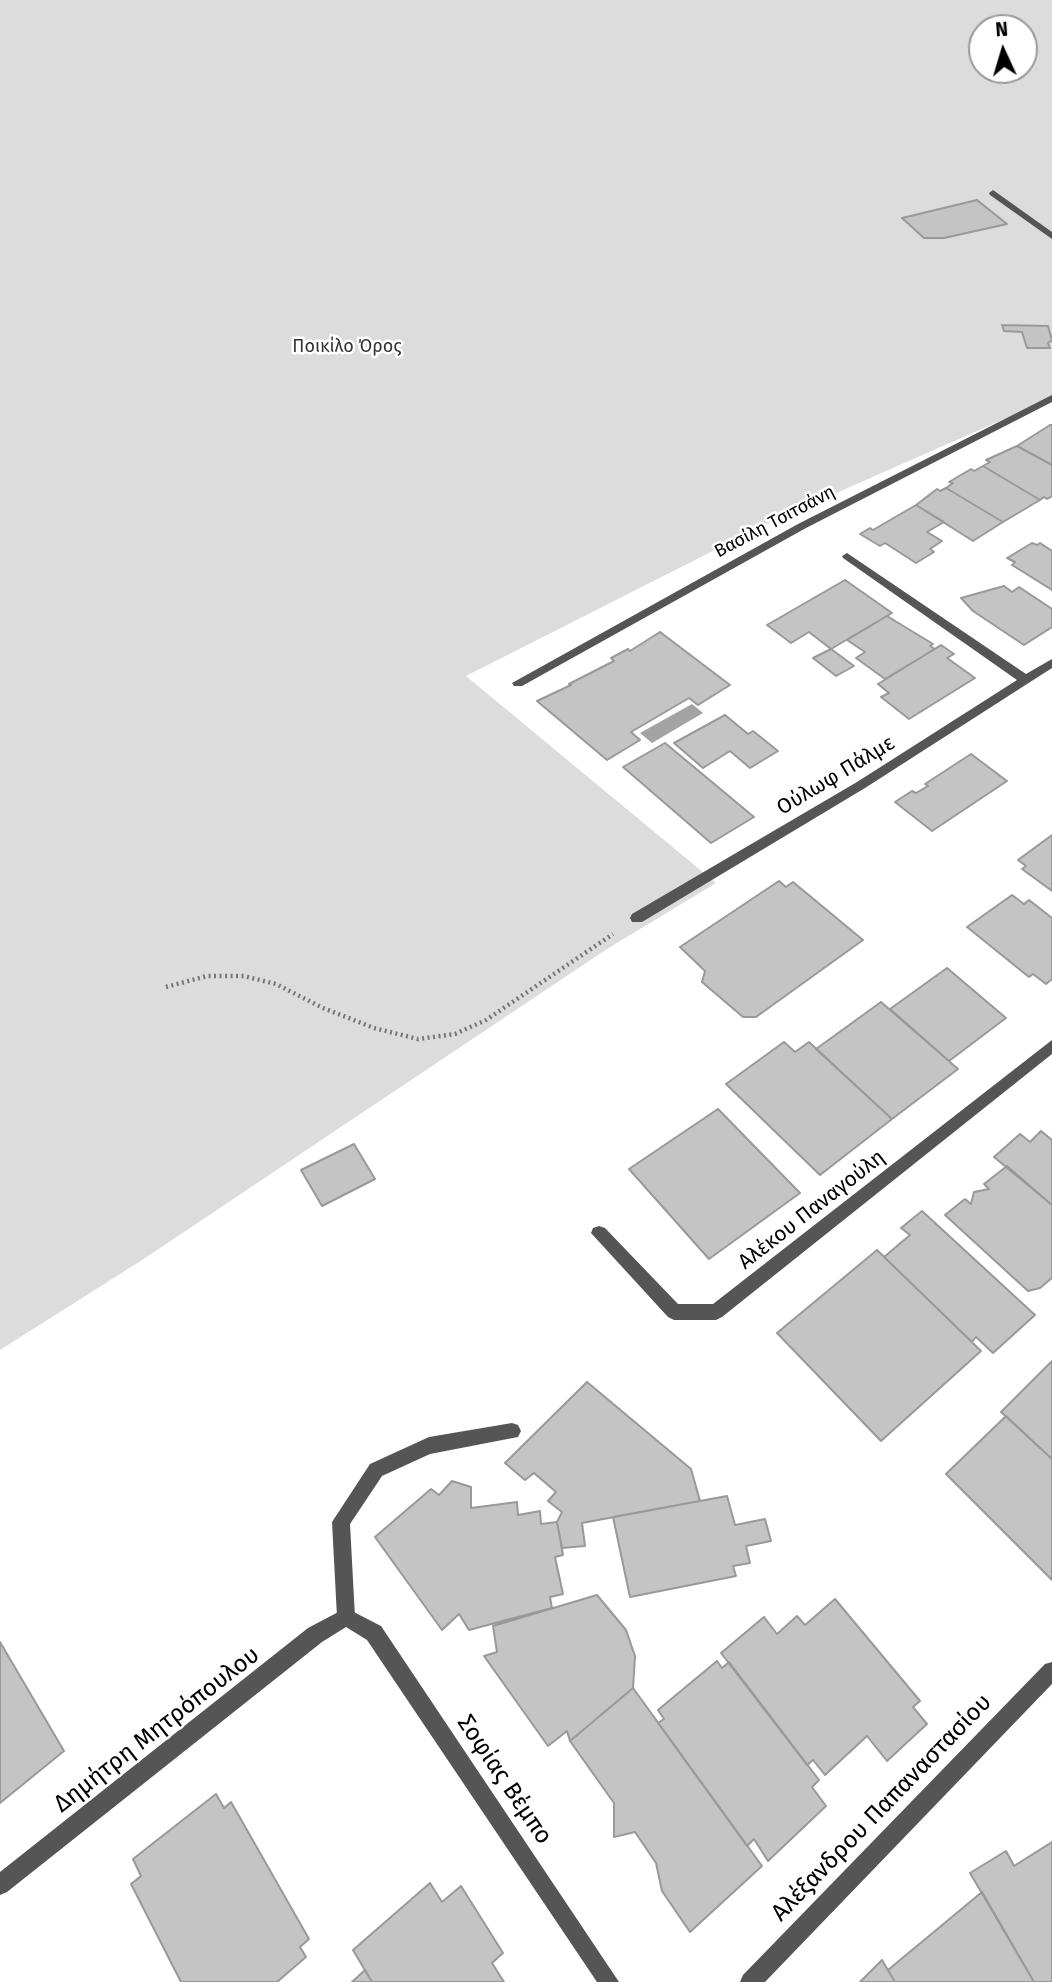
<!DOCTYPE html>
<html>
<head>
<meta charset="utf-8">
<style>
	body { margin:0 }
	#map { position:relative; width:1052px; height:1982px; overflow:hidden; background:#fff; font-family:"Fira Sans",sans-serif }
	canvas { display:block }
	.north { position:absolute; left:968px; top:14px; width:70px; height:70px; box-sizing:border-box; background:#fff; border:2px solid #999; border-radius:50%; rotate:356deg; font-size:19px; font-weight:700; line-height:28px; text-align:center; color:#000 }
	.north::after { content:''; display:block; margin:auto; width:24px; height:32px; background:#000; clip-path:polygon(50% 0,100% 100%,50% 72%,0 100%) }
</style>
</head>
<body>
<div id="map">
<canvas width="1052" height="1982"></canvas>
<div class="north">N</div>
</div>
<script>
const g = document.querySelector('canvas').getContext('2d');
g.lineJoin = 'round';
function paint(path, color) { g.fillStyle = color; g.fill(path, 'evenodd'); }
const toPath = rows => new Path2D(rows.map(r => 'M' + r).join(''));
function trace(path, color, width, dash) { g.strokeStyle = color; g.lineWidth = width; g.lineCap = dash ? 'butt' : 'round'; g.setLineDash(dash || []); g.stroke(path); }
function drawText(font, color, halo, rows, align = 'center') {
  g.font = font + ' "Fira Sans",sans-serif'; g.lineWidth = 5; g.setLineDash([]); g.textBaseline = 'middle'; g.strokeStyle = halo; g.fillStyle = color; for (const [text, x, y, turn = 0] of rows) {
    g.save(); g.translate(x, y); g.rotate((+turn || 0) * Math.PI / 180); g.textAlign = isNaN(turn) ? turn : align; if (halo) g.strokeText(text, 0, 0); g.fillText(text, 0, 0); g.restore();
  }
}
paint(toPath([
	[0,0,1052,0,1052,398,768,523,466,676,716,883,607,949,142,1260,0,1350],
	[982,28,1024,28,1024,70,982,70]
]), '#dcdcdc');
paint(toPath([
	[692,704,703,713,652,743,640,733]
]), '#a3a3a3');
const building = toPath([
	[977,200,1007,224,944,238,924,238,902,218,977,200],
	[1002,325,1048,326,1052,340,1048,343,1050,348,1027,348,1022,332,1004,331,1002,325],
	[1050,425,1052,425,1052,465,1017,446,1050,425],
	[1017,446,1052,465,1052,496,1047,499,1044,497,1040,500,983,466,990,462,986,460,1017,446],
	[983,466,1040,500,1003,522,946,488,953,483,949,482,971,469,974,471,983,466],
	[946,488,1003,522,973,541,916,505,937,489,940,491,946,488],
	[916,505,944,522,927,532,942,541,930,549,934,552,916,563,885,543,880,546,860,534,870,528,873,530,916,505],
	[1032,543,1037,545,1040,543,1052,551,1052,590,1012,565,1015,562,1007,558,1032,543],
	[845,580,892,613,831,649,809,632,791,643,767,625,845,580],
	[1004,586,1012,592,1019,587,1052,609,1052,627,1024,645,973,611,961,598,1004,586],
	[887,616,933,644,930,646,935,649,885,679,856,658,865,652,847,640,887,616],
	[660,632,730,685,698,705,689,698,631,732,640,740,607,760,537,701,571,685,569,684,614,661,611,658,628,649,630,651,660,632],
	[941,645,954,654,947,658,975,678,909,719,881,697,889,693,878,684,941,645],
	[831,649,854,666,836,676,813,658,831,649],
	[725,715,748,734,753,731,778,751,750,768,730,751,703,768,674,743,725,715],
	[665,743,754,817,711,843,623,767,665,743],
	[971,754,1007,781,932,831,895,802,912,791,916,793,928,786,925,784,971,754],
	[1052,835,1052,891,1022,869,1026,866,1018,860,1052,835],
	[779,881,786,887,793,882,863,940,756,1017,743,1017,702,982,705,971,680,947,779,881],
	[1012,895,1024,904,1029,900,1052,918,1052,979,1046,984,1033,974,1029,977,967,927,1012,895],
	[947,968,1006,1018,949,1061,890,1009,947,968],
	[881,1002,958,1069,892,1119,816,1049,881,1002],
	[784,1042,795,1052,809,1042,892,1119,820,1175,726,1084,784,1042],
	[718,1109,800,1193,709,1259,629,1169,718,1109],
	[1041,1131,1052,1140,1052,1205,994,1157,1020,1134,1030,1142,1041,1131],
	[354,1144,375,1179,322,1206,301,1170,354,1144],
	[1007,1166,1052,1205,1052,1278,1040,1288,1028,1291,945,1215,965,1199,971,1204,974,1192,989,1189,984,1184,1007,1166],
	[922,1211,1035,1315,993,1353,976,1337,972,1342,884,1257,910,1235,901,1228,922,1211],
	[877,1250,981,1351,881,1441,777,1333,877,1250],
	[1052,1361,1052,1459,1001,1412,1052,1361],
	[587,1382,691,1469,700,1501,582,1523,585,1546,562,1548,557,1522,562,1512,548,1501,556,1492,534,1473,525,1480,505,1463,587,1382],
	[1006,1416,1052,1459,1052,1580,946,1474,1006,1416],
	[452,1481,471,1487,471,1508,517,1502,518,1515,540,1511,541,1524,557,1522,563,1555,555,1557,563,1594,550,1597,552,1608,469,1630,459,1614,442,1630,375,1537,431,1489,439,1495,452,1481],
	[727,1496,735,1525,765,1519,771,1541,746,1546,750,1563,733,1566,736,1576,630,1597,613,1517,727,1496],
	[597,1595,626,1630,635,1656,633,1688,570,1741,567,1731,548,1746,484,1656,497,1652,493,1626,597,1595],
	[835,1599,920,1701,913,1707,927,1724,887,1761,867,1736,825,1775,813,1760,807,1765,721,1653,764,1617,777,1634,797,1616,805,1625,835,1599],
	[0,1642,64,1751,0,1803,0,1642],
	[717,1661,722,1668,729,1662,819,1780,812,1787,826,1806,768,1861,754,1839,747,1846,658,1723,664,1719,658,1710,717,1661],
	[633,1688,762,1866,690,1932,662,1891,656,1863,635,1832,614,1837,614,1803,570,1741,633,1688],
	[216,1794,224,1808,231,1802,309,1939,300,1947,306,1957,277,1982,181,1982,131,1884,141,1876,133,1859,216,1794],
	[1052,1842,1052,1982,1034,1982,970,1873,1006,1851,1014,1866,1052,1842],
	[430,1883,442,1902,461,1886,503,1953,492,1963,504,1982,372,1982,353,1950,430,1883],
	[982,1892,1034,1982,895,1982,888,1970,982,1892],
	[882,1960,895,1982,860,1982,882,1960],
	[365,1970,372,1982,352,1982,365,1970]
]);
paint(building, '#c4c4c4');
trace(building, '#999', 2);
trace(toPath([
	[166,987,207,976,244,976,276,984,323,1008,374,1028,418,1039,455,1034,486,1020,613,934]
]), '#777', 4.5, [2, 3.5]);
paint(toPath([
	[993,190,1052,232,1052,239,990,195,989,193,993,190],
	[512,1423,518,1425,521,1431,518,1437,430,1454,382,1476,350,1524,355,1617,352,1623,346,1626,340,1623,337,1617,332,1522,370,1464,429,1437,512,1423]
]), '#555');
paint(toPath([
	[1052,395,1052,402,806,528,522,686,514,686,512,683,798,524,1052,395],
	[847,553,1026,674,1052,659,1052,668,865,788,642,922,632,922,630,918,632,914,857,782,1017,680,843,558,842,556,847,553],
	[1052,1040,1052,1054,722,1317,716,1320,674,1320,668,1317,591,1233,593,1228,599,1226,605,1228,678,1304,713,1304,1052,1040],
	[346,1608,381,1626,619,1982,597,1982,367,1640,346,1627,322,1642,7,1892,0,1895,0,1872,308,1628,346,1608],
	[1052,1662,1052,1684,765,1982,740,1982,743,1975,1045,1664,1052,1662]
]), '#555');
drawText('18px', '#333', '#fff', [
	["Ποικίλο Όρος",347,347]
]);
drawText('18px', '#000', '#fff', [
	["Βασίλη Τσιτσάνη",775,522,-28]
]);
drawText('21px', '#000', '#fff', [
	["Ούλωφ Πάλμε",836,776,-31],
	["Αλέκου Παναγούλη",812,1210,-38]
]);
drawText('24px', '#000', '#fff', [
	["Δημήτρη Μητρόπουλου",157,1730,-38],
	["Σοφίας Βέμπο",504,1780,56],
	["Αλέξανδρου Παπαναστασίου",882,1808,-46]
]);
</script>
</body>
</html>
